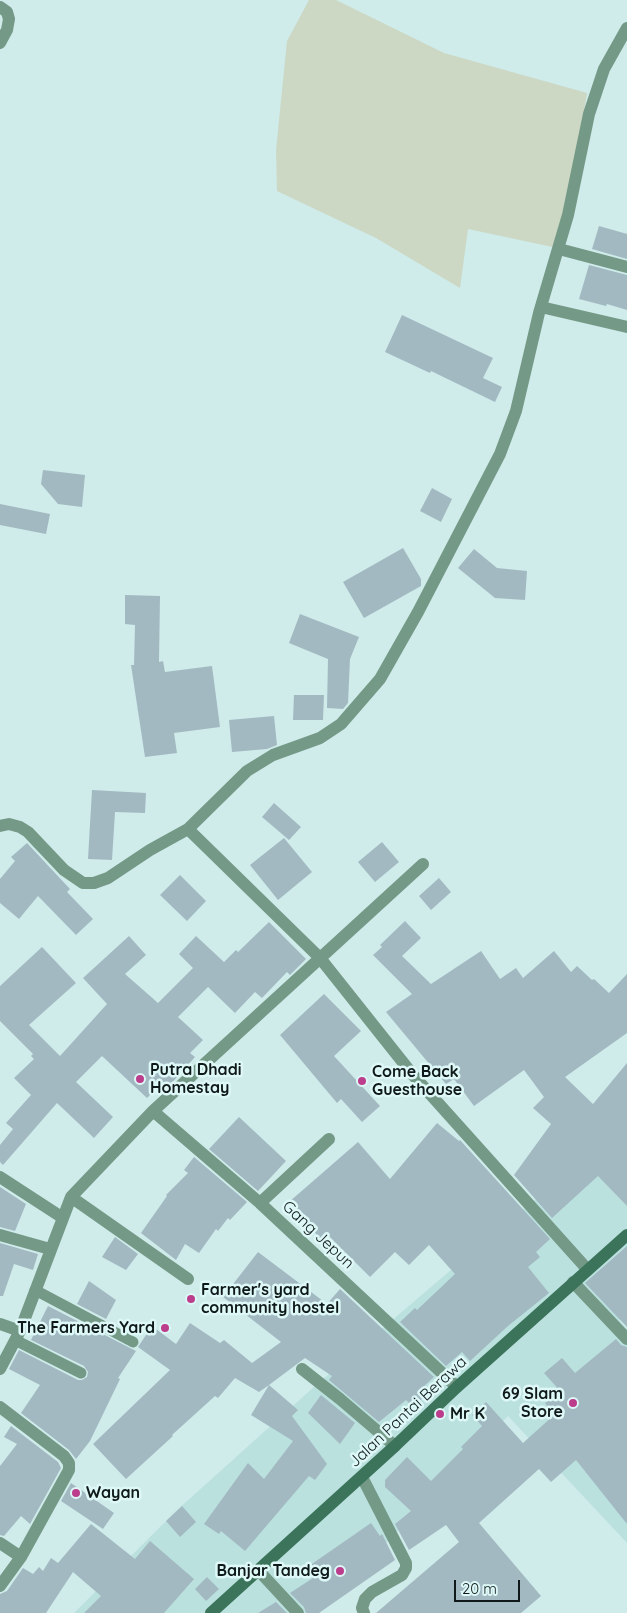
<!DOCTYPE html>
<html>
<head>
<meta charset="utf-8">
<style>
	body { margin:0 }
	#map { position:relative; width:627px; height:1613px; overflow:hidden; background:#cfebea; font-family:Quicksand,sans-serif }
	canvas { display:block }
	.scale { position:absolute; left:454px; top:1580px; width:66px; height:22px; box-sizing:border-box; border:2px solid #0f1919; border-top:0; padding-left:6px; font-size:15px; line-height:18px; white-space:nowrap; color:#0f1919; -webkit-text-stroke:4px #ddf8f7; paint-order:stroke }
</style>
</head>
<body>
<div id="map">
<canvas width="627" height="1613"></canvas>
<div class="scale">20 m</div>
</div>
<script>
const g = document.querySelector('canvas').getContext('2d');
g.lineJoin = 'round';
function paint(path, color) { g.fillStyle = color; g.fill(path, 'evenodd'); }
const toPath = rows => new Path2D(rows.map(r => 'M' + r).join(''));
function trace(path, color, width, dash) { g.strokeStyle = color; g.lineWidth = width; g.lineCap = dash ? 'butt' : 'round'; g.setLineDash(dash || []); g.stroke(path); }
function drawText(font, color, halo, rows, align = 'center') {
  g.font = font + ' Quicksand,sans-serif'; g.lineWidth = 5; g.setLineDash([]); g.textBaseline = 'middle'; g.strokeStyle = halo; g.fillStyle = color; for (const [text, x, y, turn = 0] of rows) {
    g.save(); g.translate(x, y); g.rotate((+turn || 0) * Math.PI / 180); g.textAlign = isNaN(turn) ? turn : align; if (halo) g.strokeText(text, 0, 0); g.fillText(text, 0, 0); g.restore();
  }
}
paint(toPath([
	[627,1127,627,1313,619,1320,627,1329,627,1543,508,1416,368,1562,306,1613,74,1613,176,1511,315,1386,513,1217]
]), '#bbe1df');
paint(toPath([
	[309,0,336,0,444,53,587,93,562,249,468,229,460,288,376,238,277,191,276,150,287,41]
]), '#ccd8c4');
paint(toPath([
	[599,226,627,234,627,259,592,249],
	[589,265,627,275,627,310,607,304,606,306,579,299],
	[402,315,493,358,483,378,502,387,495,402,431,371,430,373,385,352],
	[43,470,85,475,82,507,58,504,41,484],
	[432,488,452,499,441,522,420,511],
	[0,504,50,514,46,534,0,525],
	[403,548,421,579,421,586,364,618,343,582],
	[474,549,497,568,527,571,525,600,495,598,458,568],
	[125,595,160,596,159,662,163,661,165,672,212,666,220,727,174,733,177,753,145,757,131,665,134,665,135,625,125,624],
	[300,614,359,637,350,659,348,703,343,709,327,708,328,659,289,643],
	[294,695,324,695,323,720,293,720],
	[274,716,277,745,267,749,232,752,229,720],
	[92,790,146,793,145,813,115,812,112,860,88,859],
	[274,803,301,827,289,840,262,817],
	[284,838,312,872,278,900,250,865],
	[382,842,399,862,375,882,358,862],
	[27,843,70,889,67,892,93,919,76,935,38,896,19,919,0,903,0,879,15,861,11,857],
	[180,875,206,901,187,921,160,895],
	[439,878,451,892,431,910,419,896],
	[405,921,421,938,402,956,431,984,481,951,500,979,516,968,523,978,554,951,571,972,577,966,592,980,594,979,609,993,627,974,627,1033,565,1077,593,1104,627,1063,627,1206,598,1176,552,1218,514,1175,551,1124,533,1108,544,1097,524,1070,474,1106,454,1079,446,1084,386,1012,412,994,373,955,382,947,380,945],
	[269,922,306,959,290,975,287,972,262,998,255,992,235,1013,208,987,178,1017,203,1040,190,1053,195,1057,168,1087,163,1082,147,1098,102,1056,76,1082,113,1117,94,1138,57,1103,3,1165,0,1162,0,1145,13,1129,6,1123,31,1095,14,1078,34,1059,31,1056,33,1054,0,1021,0,986,42,947,76,983,29,1025,60,1056,107,1004,83,978,129,936,146,955,125,974,158,1003,193,968,179,954,196,936,224,962,236,950,238,952],
	[324,994,361,1031,334,1056,380,1106,362,1122,341,1099,337,1103,280,1035],
	[239,1117,286,1161,258,1191,209,1149],
	[437,1123,459,1141,460,1140,550,1239,536,1252,540,1257,528,1267,549,1293,508,1326,470,1361,462,1352,446,1366,400,1322,415,1308,417,1310,455,1274,429,1245,409,1265,395,1252,370,1277,329,1236,323,1242,289,1202,358,1142,390,1179],
	[194,1157,247,1202,230,1220,228,1218,218,1231,216,1229,199,1253,185,1244,176,1260,141,1233,167,1196,166,1195,188,1173,184,1170],
	[0,1187,26,1204,15,1231,0,1227],
	[115,1237,138,1254,126,1270,102,1257],
	[0,1243,38,1254,33,1270,14,1264,3,1296,0,1296],
	[627,1246,627,1327,585,1283],
	[258,1252,327,1304,340,1289,434,1377,422,1388,428,1393,413,1407,406,1400,379,1422,329,1380,332,1376,305,1358,269,1385,298,1410,292,1416,327,1464,315,1480,309,1476,245,1551,221,1531,219,1534,204,1524,248,1463,264,1479,293,1441,251,1415,269,1385,259,1392,235,1378,218,1398,215,1396,172,1435,173,1436,126,1479,93,1444,170,1370,138,1347,152,1326,176,1344,190,1323,220,1343,224,1340,252,1363,281,1342,223,1297],
	[89,1281,116,1300,106,1319,77,1304],
	[48,1306,136,1351,118,1378,120,1379,90,1441,76,1459,69,1450,21,1413,40,1385,9,1369,19,1350,78,1380,82,1380,87,1377,88,1372,84,1366,31,1340],
	[616,1339,621,1345,627,1347,627,1524,576,1460,551,1482,539,1469,479,1523,541,1596,521,1613,376,1613,459,1542,446,1525,409,1550,395,1524,411,1511,385,1487,385,1480,407,1457,431,1481,463,1449,461,1447,482,1426,472,1415,486,1402,523,1443,554,1415,545,1403,561,1392,544,1373,562,1358,575,1373],
	[321,1395,355,1423,340,1444,308,1413],
	[11,1426,58,1462,61,1468,30,1524,21,1516,4,1536,0,1535,0,1466,17,1444,4,1437],
	[71,1483,114,1513,103,1529,61,1501],
	[182,1506,196,1522,180,1537,166,1521],
	[371,1523,380,1536,382,1534,395,1560,319,1613,306,1613,304,1607,290,1593,313,1578,306,1568],
	[91,1524,135,1559,150,1541,194,1579,164,1613,84,1613,101,1596,73,1572,46,1613,0,1613,0,1594,7,1591,23,1568,33,1574,39,1567,43,1571,51,1558,58,1563],
	[207,1577,219,1589,206,1601,195,1589],
	[276,1602,287,1613,258,1613]
]), '#a2b9c2');
trace(toPath([
	[35,1290,133,1342],
	[15,1340,81,1373]
]), '#749987', 11);
trace(toPath([
	[0,7,7,12,9,19,7,30,0,43],
	[559,249,627,267],
	[541,307,627,327],
	[0,826,9,824,20,827,28,832,64,870,83,883,94,883,108,878,150,850,188,829,247,771,273,755,320,738,341,724,380,679,418,612,500,454,516,411,539,313,568,215,589,114,604,69,627,28],
	[188,829,320,958,413,1075,587,1269],
	[153,1111,260,1203,457,1387],
	[0,1177,63,1218],
	[71,1197,188,1279],
	[260,1203,329,1139],
	[0,1235,50,1249],
	[573,1282,627,1339],
	[0,1324,20,1331],
	[0,1369,20,1331,71,1197,153,1111,423,864],
	[302,1369,340,1399,395,1446],
	[0,1407,64,1456,69,1463,69,1470,21,1557,0,1586],
	[362,1477,406,1563,406,1568,402,1575,372,1592,365,1599,362,1608,364,1613],
	[0,1543,21,1557],
	[259,1571,298,1613]
]), '#749987', 12);
trace(toPath([
	[211,1613,395,1446,457,1387,627,1235]
]), '#3b745b', 12);
for (const [x, y, r, color] of [
	[140,1079,5,"#bb3d8c"],
	[362,1081,5,"#bb3d8c"],
	[191,1299,5,"#bb3d8c"],
	[165,1328,5,"#bb3d8c"],
	[573,1403,5,"#bb3d8c"],
	[440,1414,5,"#bb3d8c"],
	[76,1493,5,"#bb3d8c"],
	[340,1571,5,"#bb3d8c"]
]) { const dot = new Path2D(); dot.arc(x, y, r, 0, 2 * Math.PI); g.fillStyle = color; g.fill(dot); trace(dot, '#ddf8f7', 2); }
drawText('bold 16px', '#0f1919', '#ddf8f7', [
	["Putra Dhadi",150,1070],
	["Homestay",150,1088],
	["Come Back",372,1072],
	["Guesthouse",372,1090],
	["Farmer's yard",201,1290],
	["community hostel",201,1308],
	["The Farmers Yard",155,1328,"right"],
	["69 Slam",563,1394,"right"],
	["Store",563,1412,"right"],
	["Mr K",450,1414],
	["Wayan",86,1493],
	["Banjar Tandeg",330,1571,"right"]
], 'left');
drawText('16px', '#0f1919', '#ddf8f7', [
	["Gang Jepun",318,1235,43],
	["Jalan Pantai Berawa",408,1412,-43]
]);
</script>
</body>
</html>
